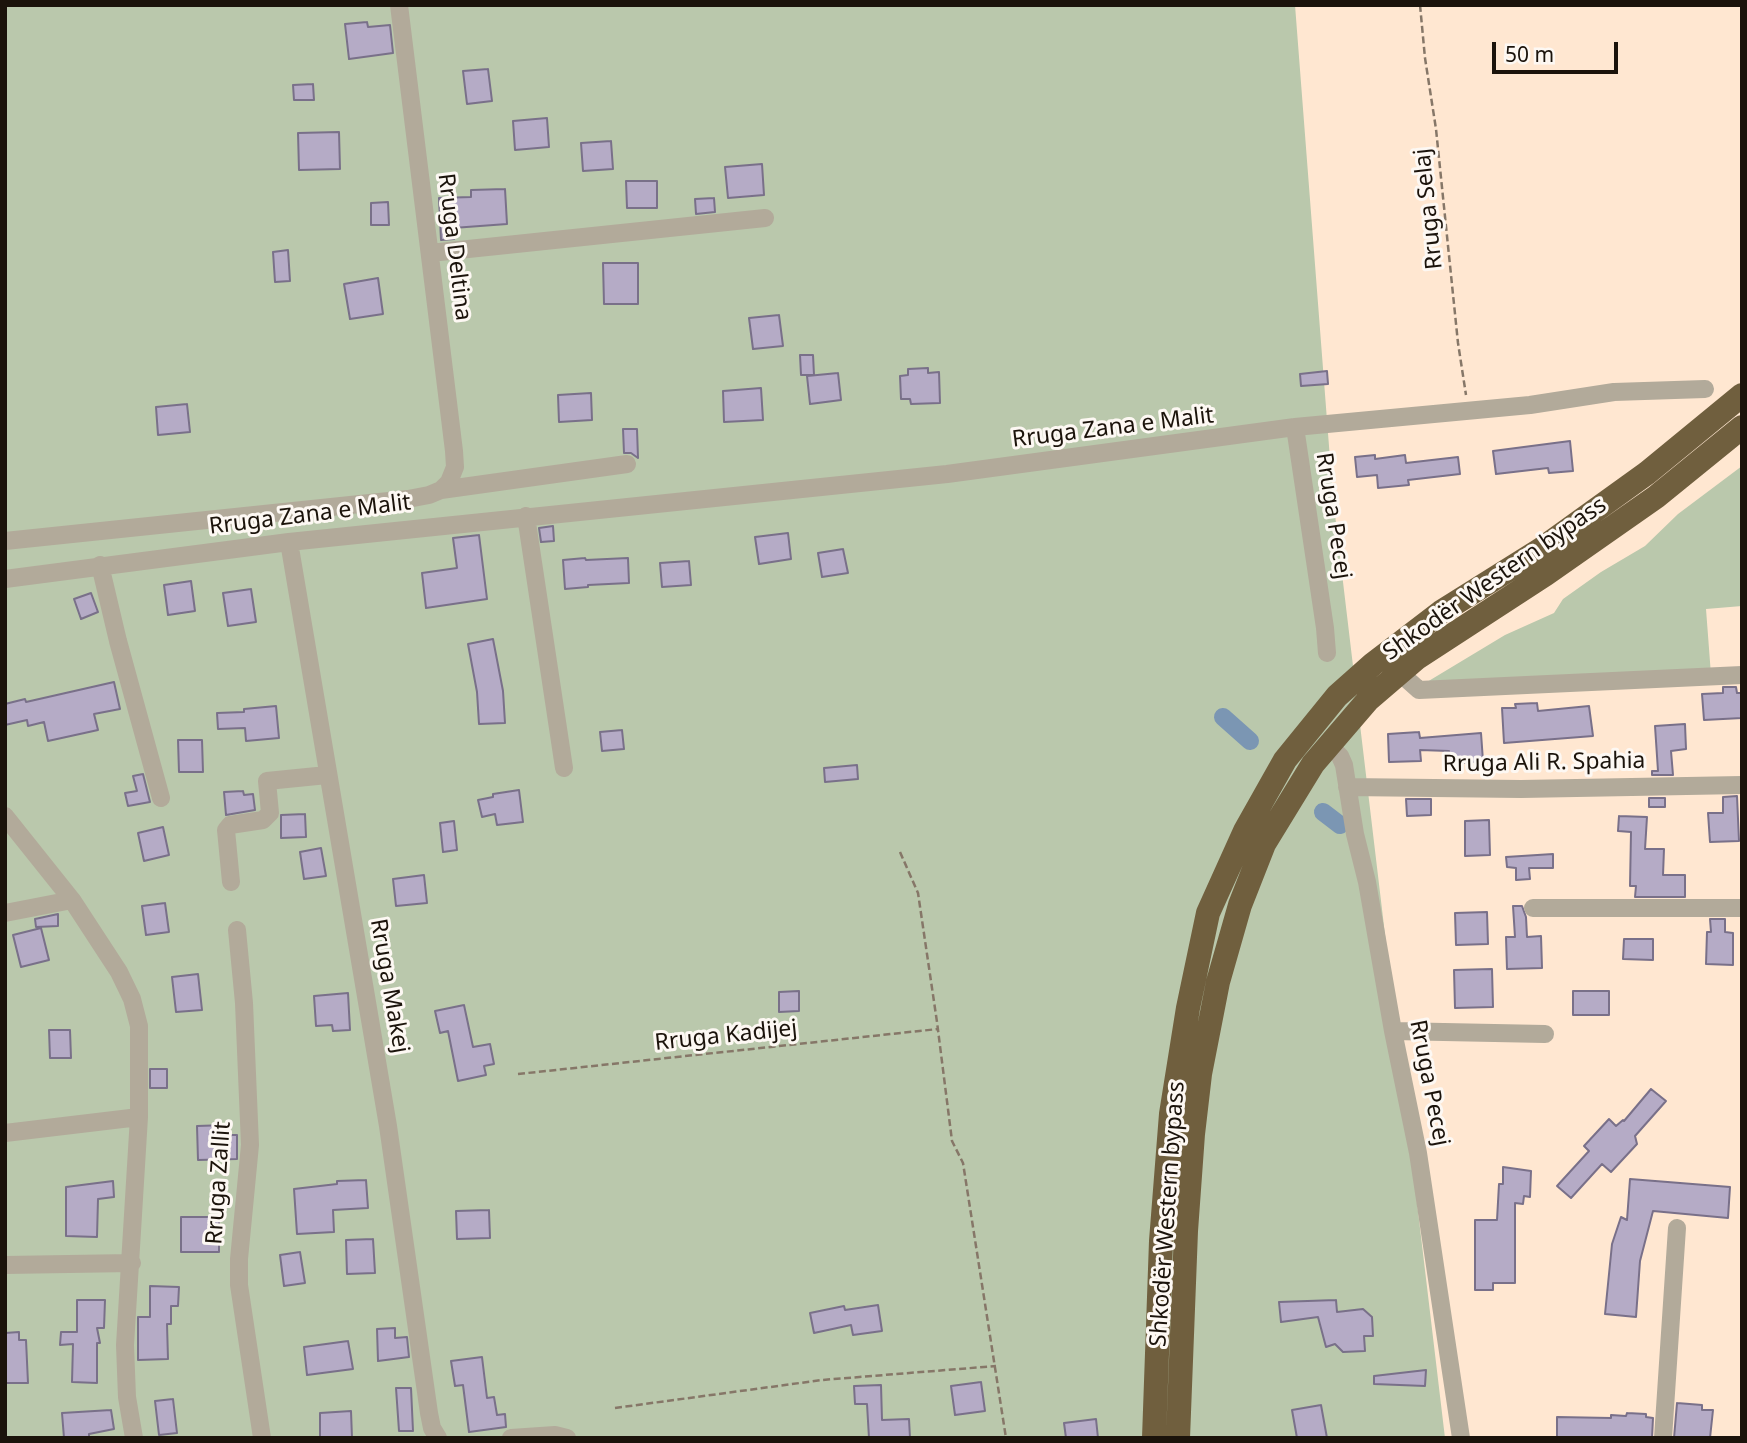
<!DOCTYPE html>
<html>
<head>
<meta charset="utf-8">
<style>
	body { margin:0 }
	#map { position:relative; width:1747px; height:1443px; overflow:hidden; background:#ffe7d1; font-family:"Noto Sans",sans-serif }
	canvas { display:block }
	.frame { position:absolute; inset:0; border:7px solid #1b130b; pointer-events:none }
	.scale { position:absolute; left:1492px; top:42px; width:126px; height:32px; box-sizing:border-box; border:4px solid #1b130b; border-top:0; padding-left:9px; font-size:21px; line-height:24px; white-space:nowrap; color:#1b130b; -webkit-text-stroke:5px #fdf8f3; paint-order:stroke }
</style>
</head>
<body>
<div id="map">
<canvas width="1747" height="1443"></canvas>
<div class="frame"></div>
<div class="scale">50 m</div>
</div>
<script>
const g = document.querySelector('canvas').getContext('2d');
g.lineJoin = 'round';
function paint(path, color) { g.fillStyle = color; g.fill(path, 'evenodd'); }
const toPath = rows => new Path2D(rows.map(r => 'M' + r).join(''));
function trace(path, color, width, dash) { g.strokeStyle = color; g.lineWidth = width; g.lineCap = dash ? 'butt' : 'round'; g.setLineDash(dash || []); g.stroke(path); }
function drawText(font, color, halo, rows, align = 'center') {
  g.font = font + ' "Noto Sans",sans-serif'; g.lineWidth = 6; g.setLineDash([]); g.textBaseline = 'middle'; g.strokeStyle = halo; g.fillStyle = color; for (const [text, x, y, turn = 0] of rows) {
    g.save(); g.translate(x, y); g.rotate((+turn || 0) * Math.PI / 180); g.textAlign = isNaN(turn) ? turn : align; if (halo) g.strokeText(text, 0, 0); g.fillText(text, 0, 0); g.restore();
  }
}
paint(toPath([
	[5,5,1295,5,1333,498,1445,1438,5,1438],
	[1742,466,1742,606,1706,609,1711,675,1427,682,1505,635,1554,613,1563,599,1601,572,1645,546,1678,514]
]), '#bac8ac');
trace(toPath([
	[1223,717,1250,741],
	[1323,812,1340,825]
]), '#7b96b3', 18);
const building = toPath([
	[367,22,368,27,390,25,393,53,349,59,345,24,367,22],
	[488,69,492,101,467,104,463,71,488,69],
	[313,84,314,100,294,100,293,85,313,84],
	[547,118,549,147,515,150,513,121,547,118],
	[339,132,340,169,299,170,298,133,339,132],
	[611,141,613,169,583,171,581,143,611,141],
	[762,164,764,195,728,198,725,167,762,164],
	[626,181,657,181,657,208,627,208,626,181],
	[505,189,507,224,453,228,454,239,441,240,439,198,471,197,471,190,505,189],
	[714,198,715,212,696,214,695,199,714,198],
	[388,202,389,225,371,225,371,203,388,202],
	[288,250,290,281,275,282,273,252,288,250],
	[603,263,638,263,638,304,604,304,603,263],
	[378,278,383,314,350,319,344,284,378,278],
	[779,315,783,346,753,349,749,318,779,315],
	[800,355,813,355,814,375,801,375,800,355],
	[928,368,928,373,939,372,940,403,911,404,910,399,901,399,900,376,908,375,908,369,928,368],
	[1327,371,1328,384,1301,386,1300,374,1327,371],
	[838,373,841,400,810,404,807,376,838,373],
	[761,388,763,420,724,422,723,391,761,388],
	[591,393,592,420,559,422,558,395,591,393],
	[187,404,190,432,158,435,156,407,187,404],
	[623,429,637,429,638,458,631,453,624,453,623,429],
	[1570,441,1573,471,1549,473,1548,468,1496,474,1493,451,1570,441],
	[1375,455,1375,459,1405,455,1406,463,1458,457,1460,474,1408,480,1409,485,1378,488,1377,475,1357,477,1355,457,1375,455],
	[553,526,554,541,541,542,539,528,553,526],
	[788,533,791,559,759,564,755,537,788,533],
	[479,535,487,599,426,608,422,573,457,568,453,538,479,535],
	[843,549,848,573,822,577,818,553,843,549],
	[585,558,586,560,628,558,629,583,588,585,588,587,565,589,563,560,585,558],
	[689,561,691,585,662,587,660,563,689,561],
	[191,581,195,611,168,615,164,585,191,581],
	[251,589,256,622,228,626,223,593,251,589],
	[91,593,98,612,81,619,74,599,91,593],
	[493,639,503,691,505,723,479,724,477,692,468,644,493,639],
	[114,682,120,709,94,714,98,730,48,741,44,722,28,726,27,720,5,725,5,704,25,699,26,702,114,682],
	[1723,687,1736,687,1737,693,1742,693,1742,718,1704,720,1702,694,1723,693,1723,687],
	[1537,703,1538,711,1589,706,1593,736,1504,743,1502,708,1516,708,1515,704,1537,703],
	[276,706,279,738,246,741,245,728,218,729,217,713,244,712,244,709,276,706],
	[1685,724,1686,749,1671,751,1673,775,1652,775,1652,771,1658,771,1655,726,1685,724],
	[622,730,624,749,602,751,600,732,622,730],
	[1419,732,1420,738,1481,733,1483,761,1450,764,1449,751,1420,750,1421,761,1389,762,1388,734,1419,732],
	[178,740,202,740,203,772,179,772,178,740],
	[857,765,858,779,825,782,824,768,857,765],
	[143,774,150,802,128,806,125,793,137,791,133,776,143,774],
	[519,790,523,822,497,825,495,814,482,817,478,800,493,797,493,794,519,790],
	[243,791,244,795,253,794,255,810,226,815,224,792,243,791],
	[1737,796,1739,841,1710,842,1708,813,1723,813,1723,797,1737,796],
	[1649,798,1665,798,1665,807,1649,807,1649,798],
	[1406,799,1431,799,1431,815,1407,816,1406,799],
	[305,814,306,837,281,838,281,815,305,814],
	[1619,816,1647,817,1645,849,1664,849,1663,875,1685,875,1685,897,1635,897,1636,886,1630,886,1631,832,1618,831,1619,816],
	[1489,820,1490,855,1465,856,1465,821,1489,820],
	[454,821,457,850,443,852,440,823,454,821],
	[163,827,169,855,144,861,138,833,163,827],
	[321,848,326,876,304,879,300,852,321,848],
	[1553,854,1553,868,1529,868,1530,879,1516,880,1516,868,1507,867,1506,857,1553,854],
	[424,875,427,903,396,906,393,879,424,875],
	[165,903,169,932,146,935,142,906,165,903],
	[1513,906,1522,906,1526,917,1527,937,1541,936,1542,968,1507,969,1506,937,1515,937,1513,906],
	[1487,912,1488,944,1456,945,1455,913,1487,912],
	[58,914,58,926,36,927,35,919,58,914],
	[1710,919,1725,919,1725,932,1733,933,1733,965,1706,964,1707,932,1711,932,1710,919],
	[41,928,49,960,21,967,13,935,41,928],
	[1624,939,1653,939,1653,960,1623,959,1624,939],
	[1492,969,1493,1007,1455,1008,1454,970,1492,969],
	[198,974,202,1010,176,1012,172,977,198,974],
	[799,991,799,1011,779,1012,779,992,799,991],
	[1573,991,1609,991,1609,1015,1573,1015,1573,991],
	[348,993,350,1030,333,1031,332,1025,316,1026,314,996,348,993],
	[464,1005,473,1047,490,1044,494,1064,484,1066,486,1075,458,1081,448,1031,440,1033,435,1011,464,1005],
	[49,1030,70,1030,71,1058,50,1058,49,1030],
	[150,1069,167,1069,167,1088,150,1088,150,1069],
	[1651,1089,1666,1101,1635,1136,1637,1144,1611,1172,1602,1164,1571,1198,1557,1186,1589,1151,1584,1146,1609,1119,1616,1126,1623,1120,1624,1121,1651,1089],
	[227,1125,227,1135,237,1135,237,1159,198,1160,197,1126,227,1125],
	[1503,1167,1531,1171,1530,1197,1524,1196,1523,1204,1515,1203,1515,1283,1493,1283,1493,1290,1475,1290,1475,1220,1497,1220,1499,1184,1503,1184,1503,1167],
	[1630,1179,1730,1187,1728,1218,1653,1211,1640,1261,1636,1317,1605,1314,1612,1244,1621,1217,1627,1220,1630,1179],
	[366,1180,368,1208,333,1210,334,1232,297,1234,294,1189,337,1184,337,1181,366,1180],
	[113,1181,114,1197,98,1199,97,1237,66,1236,66,1187,113,1181],
	[489,1210,490,1238,457,1239,456,1211,489,1210],
	[181,1217,219,1217,219,1252,181,1252,181,1217],
	[373,1239,375,1273,347,1274,346,1240,373,1239],
	[300,1252,305,1283,284,1286,280,1255,300,1252],
	[150,1286,179,1287,178,1306,171,1306,171,1324,167,1324,168,1359,138,1360,138,1317,150,1317,150,1286],
	[77,1300,105,1300,104,1328,97,1328,100,1343,97,1343,97,1383,72,1382,73,1344,60,1345,61,1332,77,1332,77,1300],
	[1336,1300,1337,1312,1363,1309,1372,1317,1373,1336,1364,1336,1365,1351,1343,1352,1335,1344,1326,1347,1318,1317,1281,1322,1279,1302,1336,1300],
	[878,1305,882,1331,853,1335,851,1325,814,1333,810,1313,844,1306,845,1310,878,1305],
	[395,1328,395,1338,407,1337,409,1357,378,1361,377,1329,395,1328],
	[19,1332,19,1340,26,1340,28,1383,5,1383,5,1333,19,1332],
	[348,1341,353,1369,307,1375,304,1347,348,1341],
	[482,1357,487,1398,494,1397,497,1415,505,1414,506,1427,469,1432,463,1385,455,1386,451,1361,482,1357],
	[1426,1370,1425,1386,1374,1384,1374,1376,1426,1370],
	[981,1382,985,1411,955,1415,951,1386,981,1382],
	[881,1385,882,1420,909,1419,910,1438,869,1438,867,1404,855,1404,854,1386,881,1385],
	[396,1388,411,1388,413,1431,399,1431,396,1388],
	[173,1399,177,1433,159,1435,155,1401,173,1399],
	[1677,1403,1702,1405,1702,1410,1713,1410,1710,1438,1674,1438,1677,1403],
	[1321,1405,1327,1438,1297,1438,1292,1410,1321,1405],
	[111,1410,114,1429,89,1434,89,1438,64,1438,62,1413,111,1410],
	[351,1411,352,1438,320,1438,320,1413,351,1411],
	[1627,1413,1646,1414,1646,1417,1653,1418,1652,1438,1557,1438,1557,1417,1611,1418,1611,1415,1626,1416,1627,1413],
	[1096,1419,1098,1438,1066,1438,1064,1423,1096,1419]
]);
paint(building, '#b5abc6');
trace(building, '#797089', 2);
trace(toPath([
	[1420,5,1425,58,1436,129,1458,343,1466,395],
	[900,852,918,893,937,1022,952,1141,963,1163,1006,1438],
	[518,1074,938,1029],
	[615,1408,822,1380,996,1366]
]), '#867768', 2.5, [7, 3.5]);
trace(toPath([
	[430,253,765,218],
	[1295,427,1325,628,1327,653],
	[441,490,627,464],
	[526,516,564,768],
	[5,541,408,499,429,495,441,490,449,482,455,467,454,451,399,5],
	[289,542,388,1126,429,1413,432,1428,438,1438],
	[100,565,118,641,161,798],
	[5,579,289,542,947,474,1295,427,1530,405,1614,392,1705,389],
	[1400,673,1419,690,1742,675],
	[1329,745,1340,756,1344,765,1355,834,1367,882,1393,1031,1418,1153,1461,1438],
	[1347,787,1521,789,1742,785],
	[5,816,72,900,119,972,132,999,139,1026,139,1117,125,1345,127,1397,134,1438],
	[231,882,226,830,230,825,263,820,270,813,267,781,327,775],
	[1533,908,1742,908],
	[5,913,72,900],
	[237,930,244,1003,250,1145,239,1259,239,1285,262,1438],
	[1393,1031,1545,1034],
	[5,1133,139,1117],
	[5,1265,132,1263],
	[511,1438,555,1435,567,1438],
	[1663,1438,1677,1228]
]), '#b2aa9a', 18);
trace(toPath([
	[1154,1438,1161,1241,1171,1114,1188,1008,1208,913,1245,831,1285,760,1337,696,1373,664,1441,612,1540,550,1647,473,1742,395],
	[1178,1438,1186,1231,1193,1134,1200,1074,1218,982,1240,905,1264,844,1313,764,1368,700,1417,658,1546,574,1656,497,1742,427]
]), '#705f3e', 24);
drawText('23px', '#1b130b', '#fdf8f3', [
	["Rruga Selaj",1429,209,-96],
	["Rruga Deltina",454,247,83],
	["Rruga Zana e Malit",1113,428,-7],
	["Rruga Zana e Malit",310,515,-7],
	["Rruga Pecej",1333,516,81],
	["Shkodër Western bypass",1495,579,-35],
	["Rruga Ali R. Spahia",1544,763,-1],
	["Rruga Makej",389,986,80],
	["Rruga Kadijej",726,1036,-6],
	["Rruga Pecej",1429,1083,79],
	["Rruga Zallit",219,1183,-86],
	["Shkodër Western bypass",1168,1214,-86]
]);
</script>
</body>
</html>
